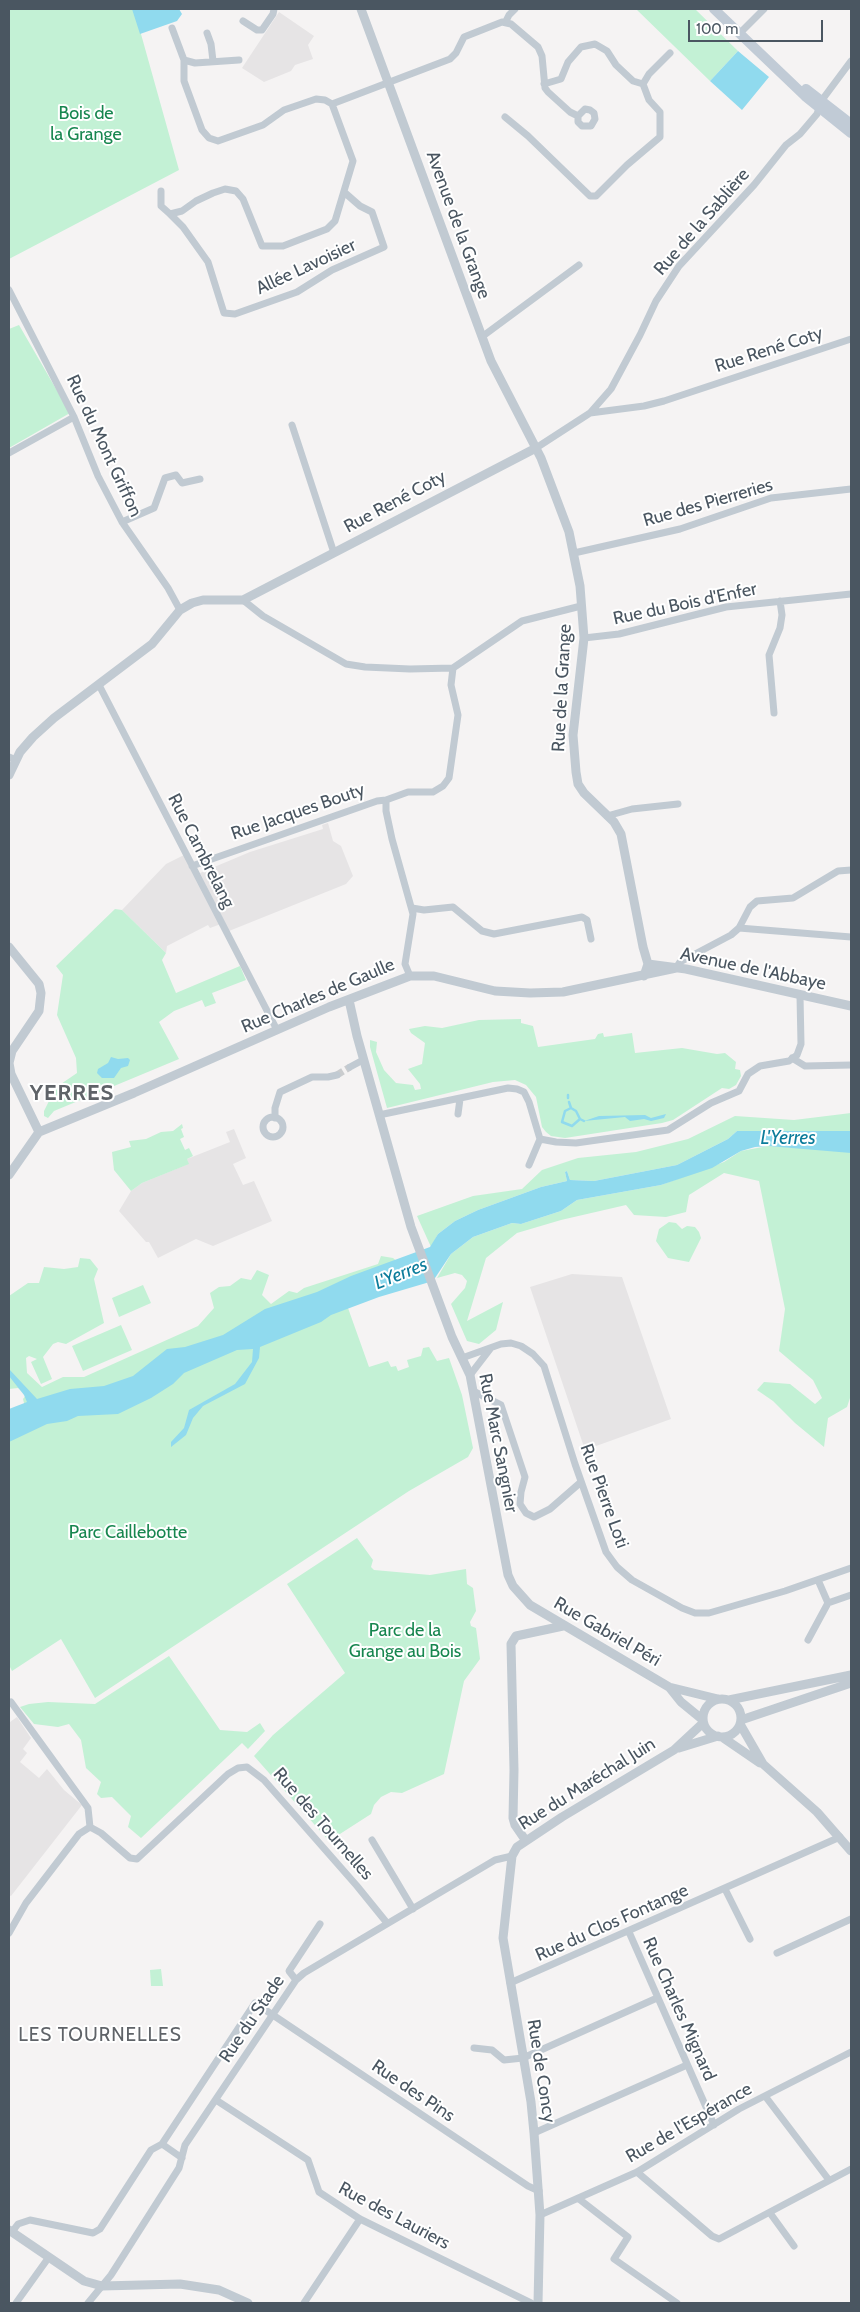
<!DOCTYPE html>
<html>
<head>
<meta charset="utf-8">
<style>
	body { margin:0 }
	#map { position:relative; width:860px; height:2312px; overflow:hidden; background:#f5f3f3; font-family:Cabin,sans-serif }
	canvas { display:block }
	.frame { position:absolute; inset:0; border:10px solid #4a5661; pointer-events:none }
	.scale { position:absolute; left:688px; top:20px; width:135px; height:22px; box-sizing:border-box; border:2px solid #4a5661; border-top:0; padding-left:6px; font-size:15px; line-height:18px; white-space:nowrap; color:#4a5661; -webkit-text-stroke:4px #fff; paint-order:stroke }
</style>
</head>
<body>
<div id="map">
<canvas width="860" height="2312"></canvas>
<div class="frame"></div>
<div class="scale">100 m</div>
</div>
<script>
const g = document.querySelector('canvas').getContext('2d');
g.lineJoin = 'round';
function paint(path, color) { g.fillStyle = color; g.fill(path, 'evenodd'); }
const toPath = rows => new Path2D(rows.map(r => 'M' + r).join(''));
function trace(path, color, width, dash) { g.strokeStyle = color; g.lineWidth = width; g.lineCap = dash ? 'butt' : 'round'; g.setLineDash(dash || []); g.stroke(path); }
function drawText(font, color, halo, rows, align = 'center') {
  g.font = font + ' Cabin,sans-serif'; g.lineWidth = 4; g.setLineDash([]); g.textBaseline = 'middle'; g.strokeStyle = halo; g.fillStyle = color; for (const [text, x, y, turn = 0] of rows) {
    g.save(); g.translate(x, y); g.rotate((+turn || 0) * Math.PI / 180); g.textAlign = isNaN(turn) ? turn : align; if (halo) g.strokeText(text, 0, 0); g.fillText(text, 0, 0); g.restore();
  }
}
paint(toPath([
	[279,12,314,36,308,45,313,59,295,65,291,71,264,82,242,68],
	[328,823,333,841,341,846,353,876,346,884,229,931,200,873,250,852,323,829,322,825],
	[186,854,221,924,210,928,208,925,167,946,166,953,122,910,166,864],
	[234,1129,246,1158,233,1164,243,1185,254,1181,272,1221,213,1246,196,1239,158,1258,149,1242,146,1242,119,1211,131,1191,142,1183,188,1164,187,1159,230,1142,226,1132],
	[572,1274,622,1277,671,1419,585,1450,530,1287],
	[17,1717,31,1738,23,1749,27,1753,20,1762,39,1778,47,1769,64,1790,82,1805,11,1896,9,1895,9,1721,10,1722]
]), '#e6e4e5');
paint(toPath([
	[9,9,134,9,179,170,9,259],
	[636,9,695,9,738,51,710,81],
	[19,325,70,413,9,448,9,329],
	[115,909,122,910,166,953,162,960,176,993,240,966,246,980,212,993,216,1003,205,1007,202,1000,174,1011,159,1022,179,1059,54,1111,48,1118,44,1116,44,1111,52,1095,58,1086,77,1073,76,1058,57,1015,63,975,56,966],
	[521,1019,521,1023,533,1026,538,1047,595,1039,598,1034,603,1033,604,1037,632,1033,635,1053,682,1048,717,1054,725,1053,736,1062,735,1069,740,1070,741,1076,736,1085,729,1089,722,1088,673,1120,662,1123,565,1138,551,1136,546,1132,542,1127,536,1097,526,1085,515,1080,493,1082,387,1108,370,1047,370,1040,377,1042,376,1052,384,1070,396,1083,413,1085,415,1090,421,1089,420,1084,408,1069,422,1064,425,1043,411,1033,409,1029,425,1026,442,1028,479,1020],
	[851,1113,851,1131,737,1131,728,1139,677,1165,594,1181,570,1180,567,1171,565,1172,567,1181,541,1187,478,1210,455,1221,438,1234,431,1247,417,1216,473,1196,522,1189,542,1170,578,1158,636,1152,688,1139,735,1116,794,1120],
	[182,1124,183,1128,181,1129,184,1137,180,1139,185,1150,189,1148,193,1156,187,1159,189,1164,142,1183,131,1191,114,1170,112,1152,131,1147,129,1141,146,1139,161,1132,173,1131],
	[768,1146,851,1151,851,1395,847,1407,828,1418,824,1447,795,1423,773,1401,757,1390,764,1382,790,1384,815,1404,822,1398,813,1380,779,1351,785,1309,759,1181,724,1173,689,1195,686,1212,666,1217,634,1215,626,1205,561,1220,517,1233,486,1258,467,1321,503,1302,496,1330,479,1344,467,1341,451,1304,465,1288,467,1281,462,1275,455,1273,437,1278,451,1254,473,1237,512,1223,521,1224,561,1211,577,1200,661,1185,724,1162,741,1151],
	[669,1222,676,1223,682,1229,687,1226,695,1227,699,1232,701,1238,689,1262,668,1258,656,1241,659,1229],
	[381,1256,393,1258,399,1263,141,1381,25,1407,23,1399,26,1395,18,1388,9,1389,9,1296,28,1283,39,1283,44,1267,64,1269,78,1267,80,1258,90,1259,98,1269,94,1279,104,1323,66,1344,58,1342,53,1344,43,1357,52,1379,41,1384,31,1362,37,1359,29,1356,26,1358,27,1373,42,1387,63,1377,84,1377,198,1326,214,1308,210,1293,219,1287,230,1286,241,1278,251,1280,257,1270,269,1275,262,1295,271,1304,289,1291,297,1293,304,1288,378,1264],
	[143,1285,151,1303,119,1317,112,1298],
	[348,1308,369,1367,388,1361,391,1367,396,1366,398,1371,409,1367,407,1360,421,1356,423,1348,429,1347,437,1361,449,1358,462,1395,473,1448,468,1457,409,1491,95,1698,61,1639,12,1671,9,1665,9,1440,46,1422,179,1374,235,1349],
	[121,1325,132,1350,83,1371,72,1346],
	[357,1538,373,1560,371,1567,374,1570,430,1575,466,1569,467,1584,473,1588,476,1611,470,1622,471,1626,476,1628,480,1659,464,1681,444,1774,402,1793,391,1792,381,1797,374,1805,371,1814,329,1841,254,1756,273,1735,345,1673,287,1584],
	[169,1656,220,1730,247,1732,260,1723,265,1731,248,1749,242,1743,141,1838,128,1827,131,1816,112,1797,101,1798,97,1794,101,1782,86,1768,81,1740,69,1724,58,1727,34,1724,20,1707,29,1704,48,1702,95,1704],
	[161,1969,163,1986,151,1986,150,1970]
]), '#c3f1d5');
paint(toPath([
	[132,9,179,9,182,14,177,21,140,34],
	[738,51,769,77,742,110,710,81],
	[111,1057,118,1059,128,1058,130,1060,128,1066,121,1068,114,1078,102,1078,97,1073,98,1069,108,1063],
	[666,1114,664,1118,651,1121,644,1119,630,1121,625,1117,584,1121,599,1116,645,1115,651,1118],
	[737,1131,851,1131,851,1153,768,1146,755,1147,741,1151,712,1168,661,1185,577,1200,561,1211,521,1224,512,1223,473,1237,451,1254,433,1281,379,1297,331,1315,321,1322,260,1347,259,1358,245,1384,203,1406,193,1418,186,1435,171,1447,171,1442,184,1428,189,1410,235,1384,252,1362,253,1349,237,1350,184,1373,173,1384,151,1398,118,1414,78,1416,67,1421,47,1424,9,1442,9,1409,27,1402,24,1395,9,1376,9,1369,37,1399,70,1389,104,1386,133,1376,167,1349,185,1347,223,1335,265,1309,317,1292,351,1276,430,1247,438,1234,455,1221,478,1210,541,1187,567,1181,565,1172,567,1171,570,1180,594,1181,677,1165,728,1139]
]), '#90daee');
trace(toPath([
	[568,1095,568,1098],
	[569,1102,571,1108,576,1111,580,1119,584,1121],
	[571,1108,565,1111,562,1122,572,1126,580,1119]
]), '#90daee', 2.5);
trace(toPath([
	[337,1075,350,1067]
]), '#caccce', 7, [7, 3.5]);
trace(toPath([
	[243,21,257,30,262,30,273,14,274,9],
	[506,21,509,15,515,9],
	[172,28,184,60,184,81,202,130,209,138,218,141,263,125,284,110,316,99,325,100,332,104,450,59,456,53,464,37,502,22,511,24,538,47,542,56,545,88,548,92,570,112,578,116,578,122,582,126,591,126,595,119,594,113,590,110,585,109,578,116],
	[207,33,211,44,213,61],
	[740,33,764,9],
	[184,60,195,63,239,60],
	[544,84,561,79,568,62,581,47,595,44,607,51,616,65,633,81,643,84],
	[643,84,649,74,670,53],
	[505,117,528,136,590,196,596,196,627,165,660,137,660,112,649,100,643,84],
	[161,191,161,206,170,214,182,211,196,201,213,193,225,189,236,191,243,199,262,246,283,246,327,229,335,221,353,161,332,104],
	[170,214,183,227,208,262,224,313,235,314,297,292,332,270,384,247,372,212,360,206,344,192],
	[9,290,74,417,98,476,122,522,168,588,180,610],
	[483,336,579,265],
	[590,413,611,389,640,335,656,301,679,266,754,185,786,145,800,134,817,114,822,100,851,61],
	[292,425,334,553],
	[536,448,590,413,644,406,664,401,851,339],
	[9,453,74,417],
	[122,522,154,508,165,478,176,475,182,483,200,479],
	[574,553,680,529,771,498,851,489],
	[243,600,263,616,346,664,365,667,410,669,453,668,522,621,581,606],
	[584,638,619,634,726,607,851,594],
	[99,685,277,1030],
	[774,713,769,655,780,628,782,615,780,601],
	[9,757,16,760],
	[607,816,632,809,678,804],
	[192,866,377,801,386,800],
	[412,908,424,910,453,907,482,931,494,934,582,917,587,920,591,939],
	[739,928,851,937],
	[676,968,680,962,731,935,739,928,750,907,757,901,793,898,838,871,851,870],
	[410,976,405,964,413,914,392,839,386,811,386,800,408,792,433,792,443,786,449,778,458,715,451,685,453,668],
	[792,1058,805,1066,851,1065],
	[350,1067,363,1060],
	[458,1114,460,1099],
	[379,1115,508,1088,517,1089,524,1092,529,1102,540,1139,556,1142,576,1143,668,1130,711,1103,739,1091,748,1074,760,1066,789,1061,797,1055,801,1044,800,996],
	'263 1127a10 10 0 1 1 20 0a10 10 0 1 1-20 0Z',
	[275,1118,275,1108,280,1092,312,1077,328,1077,337,1075],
	[529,1165,540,1139],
	[462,1358,501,1344,511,1343,521,1346,533,1354,544,1366,575,1464,606,1552,617,1567,632,1580,682,1608,695,1613,709,1613,785,1591,851,1568],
	[470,1375,490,1349],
	[473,1391,501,1405,525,1477,521,1492,520,1504,526,1513,534,1517,550,1509,581,1482],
	[818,1580,828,1603],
	[808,1640,828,1603,851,1595],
	[11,1702,88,1808,90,1827,101,1833,130,1858,137,1859,228,1774,238,1768,247,1767,264,1780,357,1886,387,1923],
	[372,1840,413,1909],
	[725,1889,750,1939],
	[629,1932,714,2125],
	[9,1933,26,1903,79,1834,90,1827],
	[777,1953,851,1919],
	[296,1980,289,1971,320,1924],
	[510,1983,840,1837],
	[474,2048,492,2050,504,2060,523,2058,657,1998],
	[765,2096,829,2180],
	[216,2100,308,2160,319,2192,360,2219,531,2303],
	[534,2133,687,2065],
	[182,2158,162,2144,255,2003,528,2186,539,2191],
	[637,2172,712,2236,719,2239,851,2169],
	[579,2199,628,2237,614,2259,677,2303],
	[770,2213,794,2246],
	[540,2215,637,2172,739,2109,851,2052],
	[12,2232,18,2224,30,2220,93,2233,100,2229,151,2150,162,2144],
	[16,2303,49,2257],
	[88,2303,111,2275,179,2168,185,2145,296,1980,304,1973,495,1860,512,1856],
	[304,2303,360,2219]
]), '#c1cad2', 7);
trace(toPath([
	[361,9,491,361,541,458,569,532,580,586,584,638,573,735,576,772,578,784,584,793,614,822,621,834,643,947,648,964,644,976],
	[9,775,20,752,33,737,54,718,152,644,180,610,192,603,203,600,243,600,536,448],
	[9,947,39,984,41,993,39,1011,12,1051,9,1063,11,1074,39,1132],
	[648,964,686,969,851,1006],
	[349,1000,357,1036,411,1227,452,1337,470,1375,508,1575,513,1586,530,1605,669,1687,681,1702,703,1720],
	[9,1175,39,1132,134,1093,329,1007,410,976,434,976,495,991,530,993,563,992,676,968],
	[669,1687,718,1699],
	'703 1718a19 19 0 1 1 38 0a19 19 0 1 1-38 0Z',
	[729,1700,851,1675],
	[741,1720,851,1683],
	[740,1724,763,1764,817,1812,851,1851],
	[722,1737,760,1763],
	[679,1748,718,1736],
	[526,1841,515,1825,513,1818,514,1770,511,1644,516,1636,563,1626],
	[9,2230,84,2281,102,2286,180,2284,219,2290,248,2303],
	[538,2303,540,2215,534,2133,531,2102,503,1938,512,1856,517,1847,562,1817,674,1750,703,1723]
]), '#c1cad2', 9);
trace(toPath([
	[714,9,805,96,851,133],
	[806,89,851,124]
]), '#c1cbd6', 10);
drawText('18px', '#17864f', '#fff', [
	["Bois de",86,114],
	["la Grange",86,135],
	["Parc Caillebotte",128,1533],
	["Parc de la",405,1631],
	["Grange au Bois",405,1652]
]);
drawText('18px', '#4a5661', '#fff', [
	["Rue de la Sablière",702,222,-49],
	["Avenue de la Grange",458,225,70],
	["Allée Lavoisier",306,267,-25],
	["Rue René Coty",769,350,-18],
	["Rue du Mont Griffon",104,446,65],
	["Rue René Coty",395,502,-28],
	["Rue des Pierreries",708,503,-16],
	["Rue du Bois d'Enfer",685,604,-12],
	["Rue de la Grange",562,688,-87],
	["Rue Jacques Bouty",298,812,-19],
	["Rue Cambrelang",201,851,63],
	["Avenue de l'Abbaye",753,969,12],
	["Rue Charles de Gaulle",318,996,-23],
	["Rue Marc Sangnier",498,1443,79],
	["Rue Pierre Loti",604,1496,70],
	["Rue Gabriel Péri",607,1632,30],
	["Rue du Maréchal Juin",587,1784,-32],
	["Rue des Tournelles",323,1824,49],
	["Rue du Clos Fontange",612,1923,-24],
	["Rue Charles Mignard",679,2009,66],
	["Rue du Stade",252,2019,-56],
	["Rue de Concy",541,2071,81],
	["Rue des Pins",413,2091,34],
	["Rue de l'Espérance",689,2123,-30],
	["Rue des Lauriers",394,2216,28]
]);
drawText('italic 19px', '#0c7c9b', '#fff', [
	["L'Yerres",788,1138],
	["L'Yerres",401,1274,-22]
]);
g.letterSpacing = '1px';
drawText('19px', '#5f6368', '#fff', [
	["LES TOURNELLES",100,2035]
]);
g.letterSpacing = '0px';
g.letterSpacing = '1px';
drawText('bold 22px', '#5f6368', '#fff', [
	["YERRES",72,1094]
]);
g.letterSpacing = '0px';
</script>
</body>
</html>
